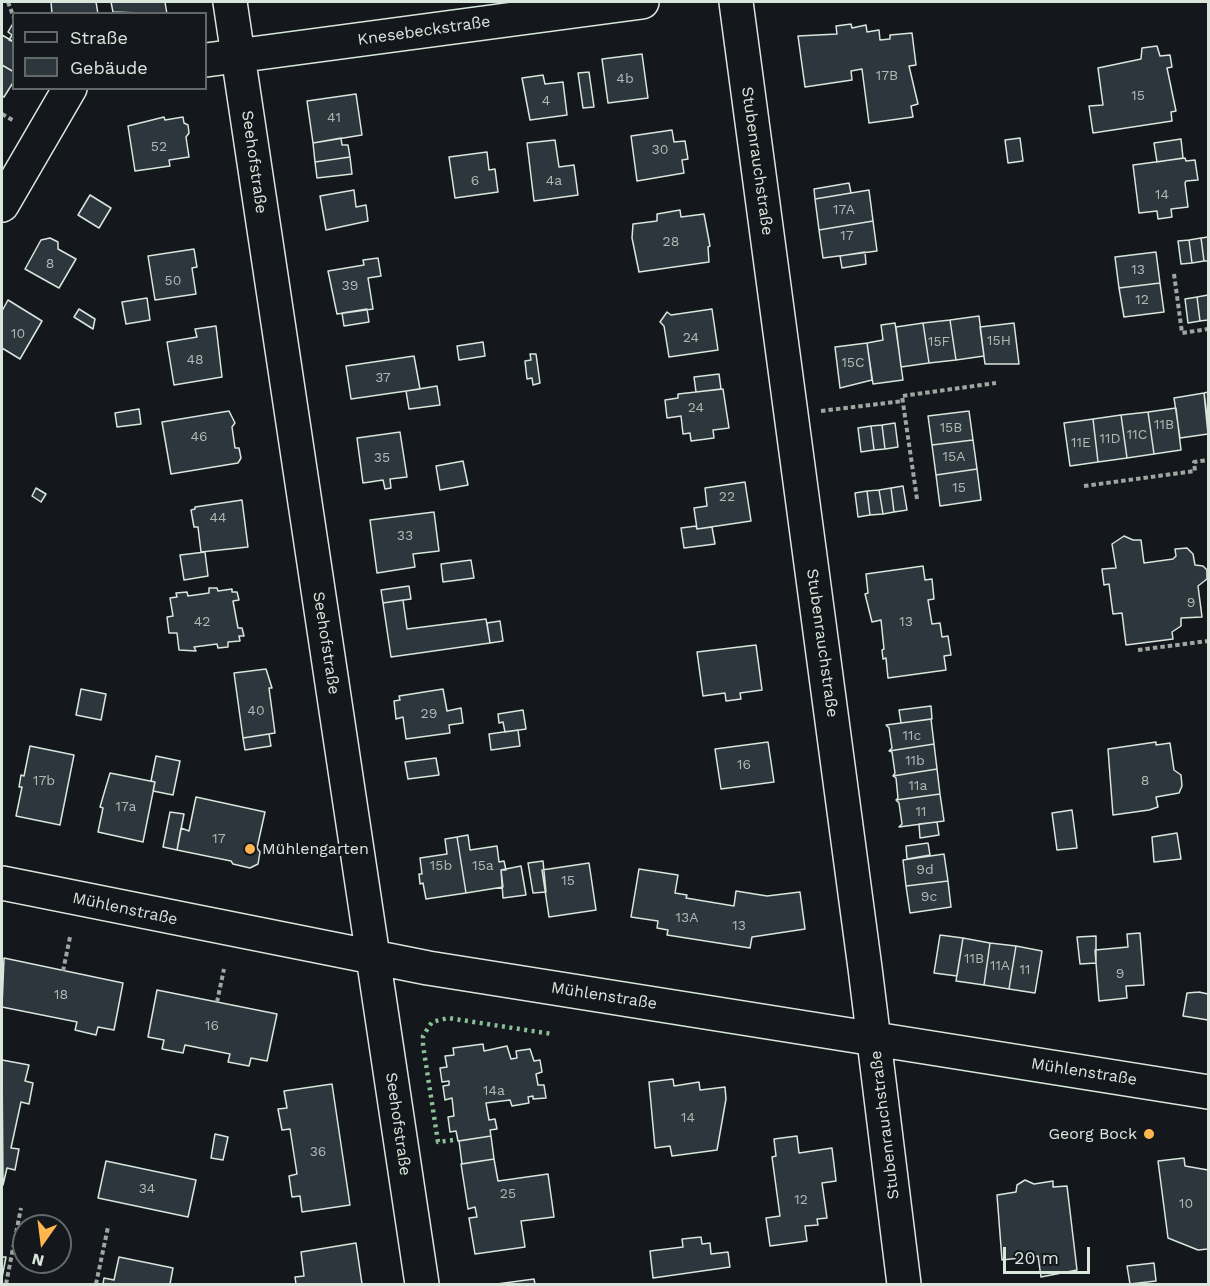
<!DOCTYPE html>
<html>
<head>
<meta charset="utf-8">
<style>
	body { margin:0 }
	#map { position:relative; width:1210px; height:1286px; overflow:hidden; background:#14181c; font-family:"Work Sans",sans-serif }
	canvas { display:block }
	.frame { position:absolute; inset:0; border:3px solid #d8e6dc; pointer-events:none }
	.legend { position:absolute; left:12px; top:12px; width:195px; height:78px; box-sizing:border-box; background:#14181c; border:2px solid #626a69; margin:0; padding:8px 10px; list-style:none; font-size:18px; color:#d8e6dc }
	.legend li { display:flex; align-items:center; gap:12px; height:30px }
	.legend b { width:30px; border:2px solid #626a69 }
	.north { position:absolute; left:12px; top:1214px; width:60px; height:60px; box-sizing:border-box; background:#14181c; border:2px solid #626a69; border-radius:50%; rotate:194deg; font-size:16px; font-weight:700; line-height:24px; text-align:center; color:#d8e6dc }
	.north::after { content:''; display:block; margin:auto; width:21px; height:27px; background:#ffb74d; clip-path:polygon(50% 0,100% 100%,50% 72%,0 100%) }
	.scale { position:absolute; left:1003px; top:1247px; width:87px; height:27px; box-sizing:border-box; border:3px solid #d8e6dc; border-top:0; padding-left:8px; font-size:18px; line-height:21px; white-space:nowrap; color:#d8e6dc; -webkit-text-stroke:4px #14181c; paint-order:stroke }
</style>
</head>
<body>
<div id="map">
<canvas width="1210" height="1286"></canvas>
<div class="frame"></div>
<ul class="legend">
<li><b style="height:8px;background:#14181c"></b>Straße</li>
<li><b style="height:16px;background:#2c363c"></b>Gebäude</li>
</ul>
<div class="north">N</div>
<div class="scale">20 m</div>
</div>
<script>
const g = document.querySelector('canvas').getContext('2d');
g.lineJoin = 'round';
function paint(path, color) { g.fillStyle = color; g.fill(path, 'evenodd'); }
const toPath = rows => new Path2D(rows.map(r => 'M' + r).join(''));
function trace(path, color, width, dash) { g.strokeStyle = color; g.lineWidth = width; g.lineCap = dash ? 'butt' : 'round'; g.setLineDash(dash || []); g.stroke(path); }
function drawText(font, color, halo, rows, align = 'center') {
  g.font = font + ' "Work Sans",sans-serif'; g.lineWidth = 4.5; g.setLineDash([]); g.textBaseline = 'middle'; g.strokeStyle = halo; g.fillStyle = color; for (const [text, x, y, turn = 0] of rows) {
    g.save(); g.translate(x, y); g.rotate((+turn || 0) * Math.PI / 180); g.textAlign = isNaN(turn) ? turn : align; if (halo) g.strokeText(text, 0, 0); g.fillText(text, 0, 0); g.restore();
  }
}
const building = toPath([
	[51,2,96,2,98,14,52,14,51,2],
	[111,2,165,2,167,14,113,12,111,2],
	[851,24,852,28,866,25,867,32,879,30,880,40,890,39,890,35,912,33,916,65,909,66,918,104,911,106,913,117,869,123,862,69,851,71,852,80,805,87,798,36,837,34,836,26,851,24],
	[12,25,14,25,14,42,9,40,12,35,8,32,12,25],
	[2,35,14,42,14,72,2,65,2,35],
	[1157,46,1160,56,1170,55,1172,67,1167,68,1176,111,1171,112,1172,121,1093,133,1089,106,1103,105,1098,68,1141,59,1142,48,1157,46],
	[642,54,648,98,608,103,602,59,642,54],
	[2,65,14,72,14,81,4,97,2,96,2,65],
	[589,72,594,107,583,108,578,73,589,72],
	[543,75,545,84,563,82,567,115,530,120,522,78,543,75],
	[356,94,362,135,313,143,307,101,356,94],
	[164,117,165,120,183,117,184,123,188,125,189,133,186,137,189,157,169,160,170,166,135,171,128,126,164,117],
	[672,130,674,142,685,141,688,159,682,160,684,173,637,181,631,136,672,130],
	[341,138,342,145,348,145,350,157,315,162,313,143,341,138],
	[1020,138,1023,161,1008,163,1005,140,1020,138],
	[1181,139,1183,158,1157,162,1154,143,1181,139],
	[555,140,559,167,574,165,578,195,534,201,527,143,555,140],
	[487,152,489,170,495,169,498,192,455,198,449,157,487,152],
	[350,157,352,174,317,178,315,162,350,157],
	[1185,158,1186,161,1195,160,1198,180,1186,181,1185,183,1188,207,1171,209,1172,217,1158,219,1157,211,1139,213,1133,165,1185,158],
	[849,183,851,193,815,199,814,189,849,183],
	[354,190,356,207,366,205,368,221,326,230,320,196,354,190],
	[869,190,873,221,819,230,815,199,869,190],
	[90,195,111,208,99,228,78,215,90,195],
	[680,210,681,217,704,214,710,246,708,247,709,262,639,272,632,238,633,224,657,221,657,214,680,210],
	[873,221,877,251,823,258,819,230,873,221],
	[1208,237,1208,261,1204,261,1201,238,1208,237],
	[50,238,58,242,58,249,76,259,59,288,25,269,41,240,50,238],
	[1201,238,1204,261,1192,263,1189,240,1201,238],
	[1189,240,1192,263,1181,264,1178,241,1189,240],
	[194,249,197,267,192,268,196,294,155,300,148,256,194,249],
	[865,252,866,264,842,268,840,256,865,252],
	[1156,252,1160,283,1119,288,1115,257,1156,252],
	[378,258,381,276,368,278,373,309,337,314,328,271,364,265,363,260,378,258],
	[1160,283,1164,312,1124,317,1119,288,1160,283],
	[1208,295,1208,320,1200,321,1197,297,1208,295],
	[1197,297,1200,321,1188,323,1185,299,1197,297],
	[147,298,150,320,126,324,122,302,147,298],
	[8,300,42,321,20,359,2,348,2,311,8,300],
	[79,309,95,319,93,329,74,317,79,309],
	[367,309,369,322,344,326,342,313,367,309],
	[712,309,718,350,669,357,664,326,660,322,667,312,671,315,712,309],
	[979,316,984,356,956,360,950,320,979,316],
	[950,320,956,360,929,363,923,323,950,320],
	[895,323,903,380,873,384,867,343,883,340,881,325,895,323],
	[923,323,929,363,901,367,896,327,923,323],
	[1014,323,1019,364,985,364,980,327,1014,323],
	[216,326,222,377,174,385,167,342,197,337,195,329,216,326],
	[483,342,485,356,459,360,457,346,483,342],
	[867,343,872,380,840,388,835,347,867,343],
	[530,354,536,354,540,383,533,385,532,378,527,379,525,361,531,360,530,354],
	[414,356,420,389,351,399,346,366,414,356],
	[719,374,721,389,696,392,694,377,719,374],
	[437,386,440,405,409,409,406,391,437,386],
	[723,389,729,428,713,430,714,438,691,441,690,433,683,434,681,416,667,418,665,400,678,398,678,394,723,389],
	[1208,392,1208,423,1204,393,1208,392],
	[1204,393,1208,434,1180,438,1174,398,1204,393],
	[1176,408,1181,450,1154,454,1148,412,1176,408],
	[139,409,141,424,117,427,115,413,139,409],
	[229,411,235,423,232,427,235,448,239,448,241,458,238,463,171,474,162,422,229,411],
	[969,411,973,440,932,445,928,416,969,411],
	[1148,412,1154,454,1127,458,1121,415,1148,412],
	[1121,415,1127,458,1098,462,1093,419,1121,415],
	[1093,419,1098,462,1070,466,1064,423,1093,419],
	[895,423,898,447,885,449,882,425,895,423],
	[882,425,885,449,874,450,871,426,882,425],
	[871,426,874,450,861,452,858,428,871,426],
	[400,432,407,477,390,479,391,488,385,489,383,480,363,483,357,438,400,432],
	[973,440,977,469,936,475,932,445,973,440],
	[463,461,468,485,440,490,436,466,463,461],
	[977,469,981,500,940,506,936,475,977,469],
	[745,482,751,521,697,529,694,508,707,506,705,488,745,482],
	[903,486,907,510,894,512,891,488,903,486],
	[36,488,46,494,41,502,32,496,36,488],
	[891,488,894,512,883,514,879,490,891,488],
	[879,490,883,514,870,515,867,491,879,490],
	[867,491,870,515,858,517,855,493,867,491],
	[242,500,248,547,201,552,198,527,194,527,191,510,195,509,195,507,242,500],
	[434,512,439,551,413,554,415,567,377,573,370,520,434,512],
	[696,526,697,529,712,527,715,544,684,548,681,528,696,526],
	[1124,536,1133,540,1141,540,1144,563,1173,559,1176,556,1175,549,1187,548,1193,554,1195,565,1203,566,1207,570,1207,579,1198,586,1202,617,1181,618,1181,626,1172,632,1173,639,1126,645,1122,613,1113,614,1109,584,1104,585,1102,569,1116,568,1112,544,1124,536],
	[205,552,208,576,184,580,180,555,205,552],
	[471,560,474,578,443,582,441,564,471,560],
	[923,566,925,580,932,579,934,599,928,600,932,624,940,623,942,637,948,636,951,655,944,656,946,670,888,678,886,658,883,659,882,650,884,649,881,620,872,622,865,594,868,593,866,574,923,566],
	[409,586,411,599,383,603,381,590,409,586],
	[209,588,217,588,218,591,232,589,232,592,237,592,239,600,233,601,238,628,242,628,244,636,239,636,240,641,228,642,228,647,218,648,217,644,194,647,196,651,179,650,177,633,169,633,167,617,173,616,170,598,177,597,176,593,187,592,188,596,209,593,209,588],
	[403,600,407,629,486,619,490,643,391,657,383,603,403,600],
	[500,621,503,641,490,643,487,623,500,621],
	[756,645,762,690,740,693,741,699,726,701,725,693,703,696,697,652,756,645],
	[266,669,272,688,269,688,275,733,243,738,234,673,266,669],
	[81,689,106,694,101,720,76,715,81,689],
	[443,689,447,711,461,708,463,723,449,725,450,733,406,739,403,717,396,719,394,701,400,700,399,696,443,689],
	[931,706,932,719,901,723,899,710,931,706],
	[523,710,526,729,505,732,503,722,499,723,498,714,523,710],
	[931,719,934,744,889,751,892,748,889,728,886,725,931,719],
	[518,730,520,746,491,750,489,734,518,730],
	[269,734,271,746,245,750,243,738,269,734],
	[768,742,774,782,721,789,715,749,768,742],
	[1156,742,1156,745,1170,743,1174,770,1181,775,1182,786,1179,793,1156,797,1158,807,1149,810,1113,815,1108,749,1156,742],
	[934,744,937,769,893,776,895,773,892,752,889,751,934,744],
	[30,746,74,755,60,825,16,816,22,787,19,787,21,775,24,776,30,746],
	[156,756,180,761,173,795,153,791,155,782,151,781,156,756],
	[436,758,439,775,408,779,405,762,436,758],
	[937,769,940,794,896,800,898,798,896,778,893,776,937,769],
	[110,773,155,782,143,842,98,832,103,808,100,807,110,773],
	[940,794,944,821,899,827,902,824,899,803,896,800,940,794],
	[196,797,265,812,257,848,260,852,258,864,250,868,233,864,231,861,177,850,181,828,189,831,196,797],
	[1072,810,1077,848,1057,850,1052,813,1072,810],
	[170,812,184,814,177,850,163,847,170,812],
	[937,822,939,835,920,838,919,824,937,822],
	[1177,833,1181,859,1154,862,1152,837,1177,833],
	[468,835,470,850,497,846,499,862,504,861,506,870,501,870,503,887,466,893,457,837,468,835],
	[457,837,466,893,426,899,423,883,420,884,419,874,422,874,420,858,447,854,445,839,457,837],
	[928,843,930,855,907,859,906,846,928,843],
	[944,854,948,881,906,886,903,860,944,854],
	[543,861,546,892,533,893,528,863,543,861],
	[589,863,596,910,549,917,542,870,589,863],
	[521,866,526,895,503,898,501,870,521,866],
	[639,869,678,875,675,893,687,895,686,898,734,906,736,891,767,896,800,892,805,929,752,937,750,948,667,935,668,930,657,928,658,921,631,917,639,869],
	[948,881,951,907,910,913,906,886,948,881],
	[1140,933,1144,985,1126,986,1127,998,1099,1001,1095,950,1128,947,1127,934,1140,933],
	[940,935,963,938,957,976,934,973,940,935],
	[1096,936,1096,963,1080,964,1077,937,1096,936],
	[963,938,990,943,984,985,956,981,963,938],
	[990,943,1016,946,1009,989,984,985,990,943],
	[1016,946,1042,951,1035,993,1009,989,1016,946],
	[4,958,123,983,114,1030,98,1027,96,1035,75,1030,77,1022,2,1007,4,958],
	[157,990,277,1014,267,1061,251,1058,249,1066,228,1062,230,1054,185,1045,183,1053,162,1049,164,1040,148,1037,157,990],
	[1199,992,1208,994,1208,1020,1183,1016,1187,993,1199,992],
	[483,1044,484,1051,507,1046,511,1059,517,1058,516,1051,530,1049,534,1061,540,1060,542,1072,536,1074,538,1085,544,1085,546,1098,533,1099,533,1096,528,1097,529,1103,512,1106,510,1100,486,1103,489,1120,495,1119,497,1129,490,1130,491,1136,458,1141,456,1131,450,1132,448,1117,454,1116,452,1098,445,1100,443,1086,449,1085,449,1081,442,1082,440,1068,447,1067,445,1056,454,1055,453,1048,483,1044],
	[2,1060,29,1065,25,1081,33,1083,29,1104,21,1102,11,1148,19,1149,15,1170,7,1168,3,1185,2,1060],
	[673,1079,674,1086,699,1082,700,1090,725,1087,726,1099,717,1150,672,1156,670,1146,655,1148,649,1082,673,1079],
	[332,1084,350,1205,302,1212,300,1196,292,1197,289,1176,297,1174,290,1129,282,1130,278,1109,287,1108,284,1091,332,1084],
	[215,1134,228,1137,223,1160,211,1158,215,1134],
	[491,1136,494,1159,462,1164,459,1141,491,1136],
	[797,1136,799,1153,832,1148,836,1181,822,1183,827,1218,817,1219,818,1225,805,1226,807,1241,770,1246,766,1218,780,1216,772,1157,776,1156,774,1139,797,1136],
	[1184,1158,1185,1166,1208,1170,1208,1249,1198,1250,1168,1238,1158,1161,1184,1158],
	[494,1159,498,1181,548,1174,554,1217,521,1221,525,1247,475,1254,469,1218,477,1217,475,1207,468,1209,461,1164,494,1159],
	[106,1161,196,1180,188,1217,98,1198,106,1161],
	[1025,1180,1034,1184,1053,1181,1053,1187,1067,1186,1077,1270,1041,1277,1038,1256,1002,1260,997,1195,1016,1192,1017,1185,1025,1180],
	[701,1237,702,1244,710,1243,711,1254,728,1252,730,1267,653,1278,650,1251,683,1247,682,1239,701,1237],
	[356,1243,362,1284,296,1284,295,1277,304,1276,301,1252,356,1243],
	[2,1257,6,1257,2,1278,2,1257],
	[119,1257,173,1268,170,1284,103,1284,104,1278,114,1280,119,1257],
	[1154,1263,1156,1281,1130,1284,1127,1266,1154,1263],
	[534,1279,535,1284,497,1284,534,1279]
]);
paint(building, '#2c363c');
trace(building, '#d8e6dc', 1.5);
const minor = toPath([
	[230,2,422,1284],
	[736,2,865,968,904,1284],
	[206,60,642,2],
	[2,205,70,88],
	[2,883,428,968,1208,1092]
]);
trace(minor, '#d8e6dc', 36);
trace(toPath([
	[8,2,14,18],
	[2,114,14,121],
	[1174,274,1182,333,1208,329],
	[821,411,903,401],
	[1084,486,1195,471,1194,462,1208,460],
	[917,499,902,396,996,383],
	[1138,650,1208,641],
	[63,971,70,937],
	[217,1002,224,969],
	[6,1284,21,1208],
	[96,1284,108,1227]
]), '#9da8a2', 4, [4.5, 3]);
trace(minor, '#14181c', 33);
trace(toPath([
	[453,1140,438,1142,423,1045,423,1036,432,1022,448,1018,552,1034]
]), '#8ac095', 4.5, [3, 4.5]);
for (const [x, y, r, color] of [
	[250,849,6,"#ffb74d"],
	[1149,1134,6,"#ffb74d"]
]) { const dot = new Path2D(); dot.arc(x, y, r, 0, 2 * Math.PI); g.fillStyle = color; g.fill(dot); trace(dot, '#14181c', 2); }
drawText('14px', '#adbab4', null, [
	["17B",887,76],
	["4b",625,79],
	["15",1138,96],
	["4",546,101],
	["41",334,118],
	["52",159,147],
	["30",660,150],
	["6",475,181],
	["4a",554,181],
	["14",1162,195],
	["17A",844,210],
	["17",847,236],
	["28",671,242],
	["8",50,264],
	["13",1138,270],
	["50",173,281],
	["39",350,286],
	["12",1142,300],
	["10",18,334],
	["24",691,338],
	["15H",999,341],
	["15F",939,342],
	["48",195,360],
	["15C",853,363],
	["37",383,378],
	["24",696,408],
	["11B",1164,425],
	["15B",951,428],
	["11C",1137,435],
	["46",199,437],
	["11D",1110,439],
	["11E",1081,443],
	["15A",954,457],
	["35",382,458],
	["15",959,488],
	["22",727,497],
	["44",218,518],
	["33",405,536],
	["9",1191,603],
	["42",202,622],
	["13",906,622],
	["40",256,711],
	["29",429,714],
	["11c",912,736],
	["11b",915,761],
	["16",744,765],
	["17b",44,781],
	["8",1145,781],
	["11a",918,786],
	["17a",126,807],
	["11",921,812],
	["17",219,839],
	["15b",441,866],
	["15a",483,866],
	["9d",925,870],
	["15",568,881],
	["9c",929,897],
	["13A",687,918],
	["13",739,926],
	["11B",974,959],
	["11A",1000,966],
	["11",1025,970],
	["9",1120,974],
	["18",61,995],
	["16",212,1026],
	["14a",494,1091],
	["14",688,1118],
	["36",318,1152],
	["34",147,1189],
	["25",508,1194],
	["12",801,1200],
	["10",1186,1204]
]);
drawText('16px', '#d8e6dc', '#14181c', [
	["Knesebeckstraße",424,31,-8],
	["Stubenrauchstraße",757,161,82],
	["Seehofstraße",254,162,82],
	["Seehofstraße",326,643,81],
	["Stubenrauchstraße",822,643,82],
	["Mühlenstraße",125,909,12],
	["Mühlenstraße",604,996,9],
	["Mühlenstraße",1084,1072,9],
	["Seehofstraße",398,1124,82],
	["Stubenrauchstraße",885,1125,-97]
]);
drawText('16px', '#d8e6dc', '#14181c', [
	["Mühlengarten",262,849],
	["Georg Bock",1137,1134,"right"]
], 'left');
</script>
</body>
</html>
